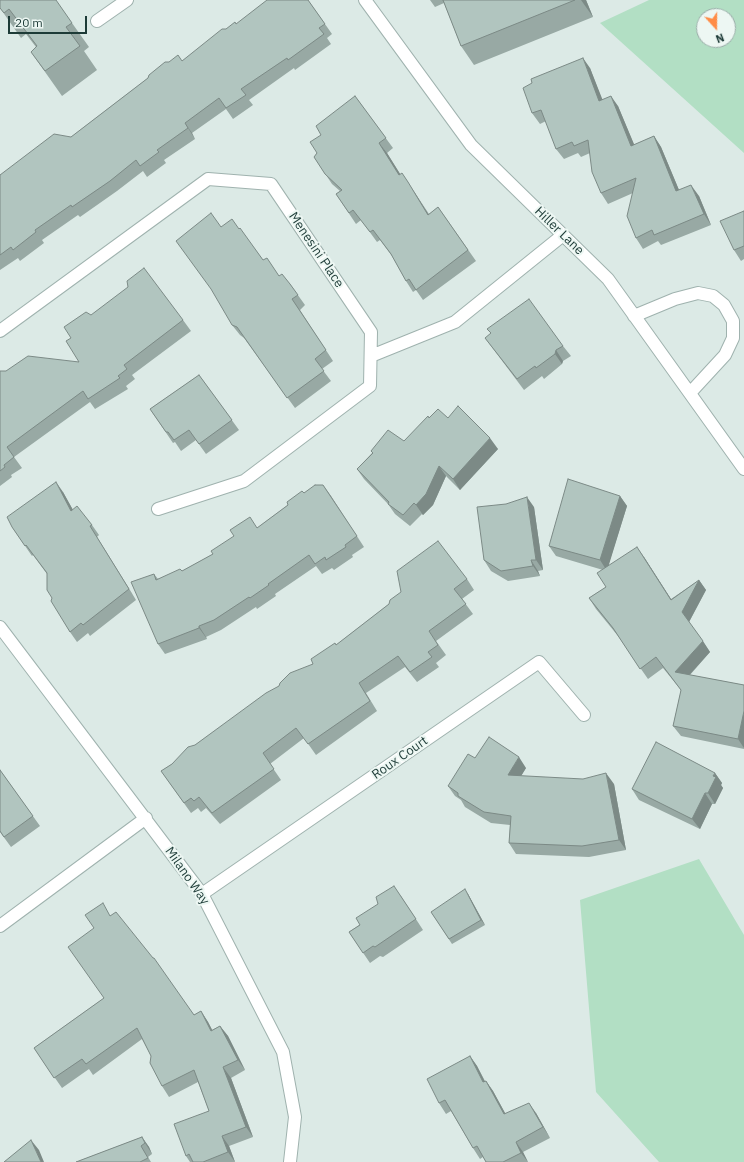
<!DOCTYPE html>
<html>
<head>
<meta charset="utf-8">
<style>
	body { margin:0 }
	#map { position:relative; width:744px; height:1162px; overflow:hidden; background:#dceae6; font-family:"IBM Plex Sans",sans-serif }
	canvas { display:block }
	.north { position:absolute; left:696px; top:8px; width:40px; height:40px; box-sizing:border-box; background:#edf7f3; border:1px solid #9aaca8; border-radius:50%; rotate:159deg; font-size:11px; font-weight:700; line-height:16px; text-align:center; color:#1d3b37 }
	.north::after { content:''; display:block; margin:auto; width:14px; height:18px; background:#ff8c46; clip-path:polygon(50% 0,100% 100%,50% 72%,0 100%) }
	.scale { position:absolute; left:8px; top:16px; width:79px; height:18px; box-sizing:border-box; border:2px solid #1d3b37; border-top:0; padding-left:5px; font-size:12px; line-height:14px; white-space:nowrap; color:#1d3b37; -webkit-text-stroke:3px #edf7f3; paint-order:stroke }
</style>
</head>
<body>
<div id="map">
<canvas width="744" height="1162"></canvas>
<div class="north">N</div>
<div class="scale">20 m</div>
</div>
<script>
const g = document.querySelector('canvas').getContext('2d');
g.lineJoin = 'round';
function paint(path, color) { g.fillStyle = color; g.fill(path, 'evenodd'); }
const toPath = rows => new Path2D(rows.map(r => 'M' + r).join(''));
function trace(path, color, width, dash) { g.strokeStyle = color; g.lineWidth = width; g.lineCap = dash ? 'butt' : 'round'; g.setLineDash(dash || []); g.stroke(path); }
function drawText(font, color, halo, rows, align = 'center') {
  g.font = font + ' "IBM Plex Sans",sans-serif'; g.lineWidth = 4; g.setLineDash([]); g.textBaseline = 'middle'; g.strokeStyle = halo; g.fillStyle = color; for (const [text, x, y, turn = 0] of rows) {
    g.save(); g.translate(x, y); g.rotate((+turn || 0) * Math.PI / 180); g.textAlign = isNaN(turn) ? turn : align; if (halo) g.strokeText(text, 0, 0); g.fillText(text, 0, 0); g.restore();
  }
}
paint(toPath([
	[649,0,744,0,744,153,600,23],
	[704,16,728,16,728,40,704,40],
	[699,859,744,935,744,1162,659,1162,596,1092,580,900]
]), '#b2dfc4');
const minor = toPath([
	[365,0,471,145,608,279,744,469],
	[97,21,127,0],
	[634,316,675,299,698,293,713,296,724,305,733,321,733,338,725,355,690,393],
	[0,331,208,179,271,184,371,332,370,386,244,481,158,509],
	[371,356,455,322,563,235],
	[0,627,202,894,283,1052,295,1117,290,1162],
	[202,894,539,662,584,715],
	[0,926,146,818]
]);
trace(minor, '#9fb2ae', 14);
trace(minor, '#fff', 12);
paint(toPath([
	[0,0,72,23,89,47,84,51,97,70,62,96,31,52,36,47,26,34,21,38,0,8],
	[308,0,332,34,327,38,331,44,295,70,294,68,249,100,253,105,233,119,226,109,192,133,195,139,164,160,166,163,147,177,143,171,117,191,80,217,78,215,42,240,44,243,20,261,18,258,0,270,0,175,71,137,148,78,169,62,182,61,226,29,236,24],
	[430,0,586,0,593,17,474,65,461,46,444,3,435,7],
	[590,68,602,100,618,106,634,145,654,136,661,147,679,190,699,196,711,225,661,245,658,241,643,249,636,238,633,193,608,204,601,193,590,153,581,157,578,153,564,159,556,149,546,121,540,124,532,113],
	[355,96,393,148,387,153,400,174,415,193,429,214,438,207,476,261,423,300,416,290,413,292,406,281,392,256,380,240,377,242,361,220,356,224,336,194,340,191,332,184,314,157,317,153,321,135],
	[744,211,744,259,741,261,734,250],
	[221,227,239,229,263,260,279,276,290,284,305,305,300,310,333,361,322,369,331,381,295,408,244,338,240,335,232,325],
	[91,315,183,320,191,331,132,375,135,379,126,386,128,389,95,409,90,402,14,457,22,468,11,475,12,477,0,486,0,371,6,371,79,362,71,338],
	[485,338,563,346,571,356,563,361,562,364,544,379,542,376,524,390],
	[199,375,239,430,206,454,196,440,181,451,175,442,173,443,150,409],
	[430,417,448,418,498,449,460,490,446,476,433,505,423,515,422,514,410,526,395,514,388,504,364,479,357,469,372,453,404,441],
	[323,485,364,547,352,555,353,557,334,570,332,568,322,574,316,566,275,594,276,596,257,609,256,607,221,630,206,637,207,639,165,654,158,644,154,574,158,579,182,571,213,554,257,528,304,493],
	[63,492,73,510,92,525,99,535,97,537,136,600,90,636,88,633,77,642,70,632,52,598,47,574,33,555,32,556,12,527],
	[620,496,627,506,608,566,644,557,671,599,699,580,706,590,689,622,710,652,690,675,744,685,744,749,681,736,673,726,681,690,663,668,648,679,618,636,596,609,589,598,606,587,603,570,556,556,549,546],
	[534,507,543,570,538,571,540,576,508,581,491,571,484,560],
	[467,579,474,590,462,599,473,614,436,641,446,655,436,663,439,667,417,682,405,667,366,693,377,711,316,755,304,738,270,764,281,780,220,824,206,808,201,812,198,808,191,813,161,771,172,764,195,745,279,686,313,664,336,645,389,604],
	[475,758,526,768,521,776,614,784,626,850,589,857,516,854,509,843,510,825,491,823,465,807,461,800,455,796,448,786],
	[0,770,40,826,11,847,0,832],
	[715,773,722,783,721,785,723,788,715,804,712,804,700,829,639,800,632,789],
	[468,894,485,925,452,944,431,912],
	[401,896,423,930,383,957,380,956,370,963,349,932],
	[111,915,194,1015,201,1011,208,1022,212,1030,220,1026,228,1036,245,1070,231,1078,253,1137,229,1146,235,1162,190,1162,186,1156,209,1111,198,1082,169,1097,162,1086,151,1056,142,1039,93,1075,89,1069,62,1088,34,1048,104,998],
	[470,1056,477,1066,485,1081,486,1081,493,1091,505,1113,536,1113,550,1138,523,1152,528,1162,486,1162,483,1157,480,1159,473,1148,451,1111,446,1114,439,1103],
	[142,1137,149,1147,152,1154,148,1157,151,1162,76,1162]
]), '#98a9a4');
paint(toPath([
	[581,0,586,0,593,17],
	[583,58,590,68,607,111,599,101],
	[611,96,618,106,639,156,631,146],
	[185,123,192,133,195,139,188,128],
	[654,136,661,147,684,202,676,191],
	[379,143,387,153,407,185,399,175],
	[408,182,415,193,435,225,428,215],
	[691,185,699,196,711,225,704,214],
	[556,350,563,361,562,364,555,354],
	[490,438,498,449,460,490,453,479],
	[439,466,446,476,433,505,423,515,416,505],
	[56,482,63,492,79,521,71,511],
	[323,485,331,496,364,547,357,536],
	[620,496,627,506,607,571,600,560],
	[527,497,534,507,543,570,536,560],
	[90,526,97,537,136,600,129,589],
	[637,547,644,557,678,610,671,600],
	[531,560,538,571,540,576,533,566],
	[699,580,706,590,689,622,682,612],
	[199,626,206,637,207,639,199,628],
	[703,641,710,652,683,682,675,672],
	[744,711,744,748,738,739],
	[519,757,526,768,515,786,508,775],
	[606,773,614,784,626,850,619,840],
	[715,773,722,783,721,785,723,788,715,804,708,793],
	[705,793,712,804,700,829,692,819],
	[465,889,468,894,485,925,481,920],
	[201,1011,208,1022,218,1041,211,1031],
	[220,1026,228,1036,245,1070,238,1060],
	[470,1056,477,1066,490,1092,483,1082],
	[223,1067,231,1078,253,1137,246,1127],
	[486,1081,493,1091,511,1124,504,1114],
	[529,1103,536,1113,550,1138,543,1127],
	[222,1136,229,1146,235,1162,228,1152],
	[142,1137,149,1147,152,1154,145,1143],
	[31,1140,39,1150,44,1162,41,1162],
	[516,1142,523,1152,528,1162,521,1153]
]), '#7c8a86');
const building = toPath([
	[0,0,56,0,72,23,66,27,80,46,45,71,31,52,37,46,9,9,4,13,0,8,0,0],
	[267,0,308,0,325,24,319,28,324,34,288,60,287,58,241,89,246,95,226,108,219,98,185,123,188,128,157,150,159,152,140,166,136,160,110,181,72,207,71,205,35,230,36,232,13,250,11,247,0,255,0,175,54,134,71,137,148,78,149,75,165,62,169,62,178,55,182,61,222,29,226,29,235,22,236,24,267,0],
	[443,0,575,0,461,46,443,0],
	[583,58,599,101,611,96,631,146,654,136,676,191,691,185,704,214,654,235,652,230,636,238,627,216,636,178,601,193,592,172,588,140,574,146,572,142,556,149,541,110,532,113,523,88,532,83,531,79,583,58],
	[355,96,386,138,379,143,399,175,402,173,408,182,428,215,438,207,468,250,416,290,409,279,406,281,391,254,373,230,370,232,353,210,349,213,336,194,342,190,325,174,314,157,317,153,310,142,321,135,316,126,355,96],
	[744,211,744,246,734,250,720,221,744,211],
	[211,213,221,227,232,219,239,229,240,228,263,260,267,258,279,276,282,274,290,284,298,295,292,299,326,350,315,359,324,371,287,398,237,327,232,325,211,289,176,241,211,213],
	[144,268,183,320,124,365,127,369,118,376,120,378,88,399,83,391,7,447,14,457,4,465,5,467,0,471,0,371,6,371,28,356,79,362,66,341,71,338,64,327,86,312,91,315,128,287,127,281,144,268],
	[529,299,563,346,556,350,555,354,536,368,535,366,517,379,485,338,491,333,487,329,529,299],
	[199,375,232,420,199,444,189,430,174,440,168,432,166,432,150,409,199,375],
	[458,406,490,438,453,479,439,466,426,494,416,505,414,503,403,515,388,504,389,502,357,469,373,453,371,451,388,430,404,441,428,416,429,418,438,409,448,418,458,406],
	[568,479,620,496,600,560,549,546,568,479],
	[56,482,71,511,77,506,92,525,90,526,129,589,83,625,81,623,70,632,51,601,52,598,47,590,47,573,26,545,25,546,12,527,7,517,56,482],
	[315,485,323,485,357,536,345,545,346,547,326,560,325,557,315,564,309,555,268,584,269,585,250,598,249,597,214,620,199,626,199,628,158,644,131,582,154,574,156,580,180,569,182,571,213,554,211,551,234,536,230,530,250,517,257,528,288,505,287,502,302,491,304,493,315,485],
	[527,497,536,560,531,560,533,566,501,571,484,560,477,507,506,504,527,497],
	[438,541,467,579,454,589,466,604,429,631,438,645,428,652,432,657,410,672,398,656,359,683,370,701,308,744,296,728,263,753,274,769,212,813,199,797,194,801,191,798,184,803,161,771,172,764,188,747,195,745,266,693,279,686,280,683,290,673,313,664,311,659,335,643,336,645,389,604,390,600,401,592,397,571,438,541],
	[637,547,671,600,699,580,682,612,703,641,675,672,744,685,744,711,738,739,673,726,681,690,656,657,640,669,613,628,589,598,606,587,597,573,637,547],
	[489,737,519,757,508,775,583,779,606,773,619,840,582,846,509,843,511,816,484,812,458,796,458,793,448,786,468,754,475,758,489,737],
	[656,742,715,773,713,776,716,777,708,793,705,793,692,819,632,789,656,742],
	[0,770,33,816,4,837,0,831,0,770],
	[394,886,416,919,375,947,373,946,363,953,349,932,360,925,356,918,378,904,376,897,394,886],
	[465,889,481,920,449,939,431,912,465,889],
	[103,903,110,916,116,912,153,958,154,958,194,1015,201,1011,211,1031,220,1026,238,1060,223,1067,246,1127,222,1136,228,1152,203,1162,193,1162,189,1154,186,1156,174,1124,209,1111,194,1070,162,1086,150,1063,151,1056,137,1028,86,1064,82,1059,54,1078,34,1048,104,998,68,947,94,928,85,915,103,903],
	[470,1056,483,1082,486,1081,504,1114,529,1103,543,1127,516,1142,521,1153,503,1162,486,1162,477,1146,473,1148,445,1100,439,1103,427,1079,470,1056],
	[142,1137,145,1143,141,1146,148,1158,140,1162,76,1162,142,1137],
	[31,1140,41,1162,4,1162,31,1140]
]);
paint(building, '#b1c5bf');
trace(building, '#7c8a86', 1);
drawText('13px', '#1d3b37', '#edf7f3', [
	["Hiller Lane",559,231,44],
	["Menesini Place",316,250,56],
	["Roux Court",400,758,-35],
	["Milano Way",187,876,55]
]);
</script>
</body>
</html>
